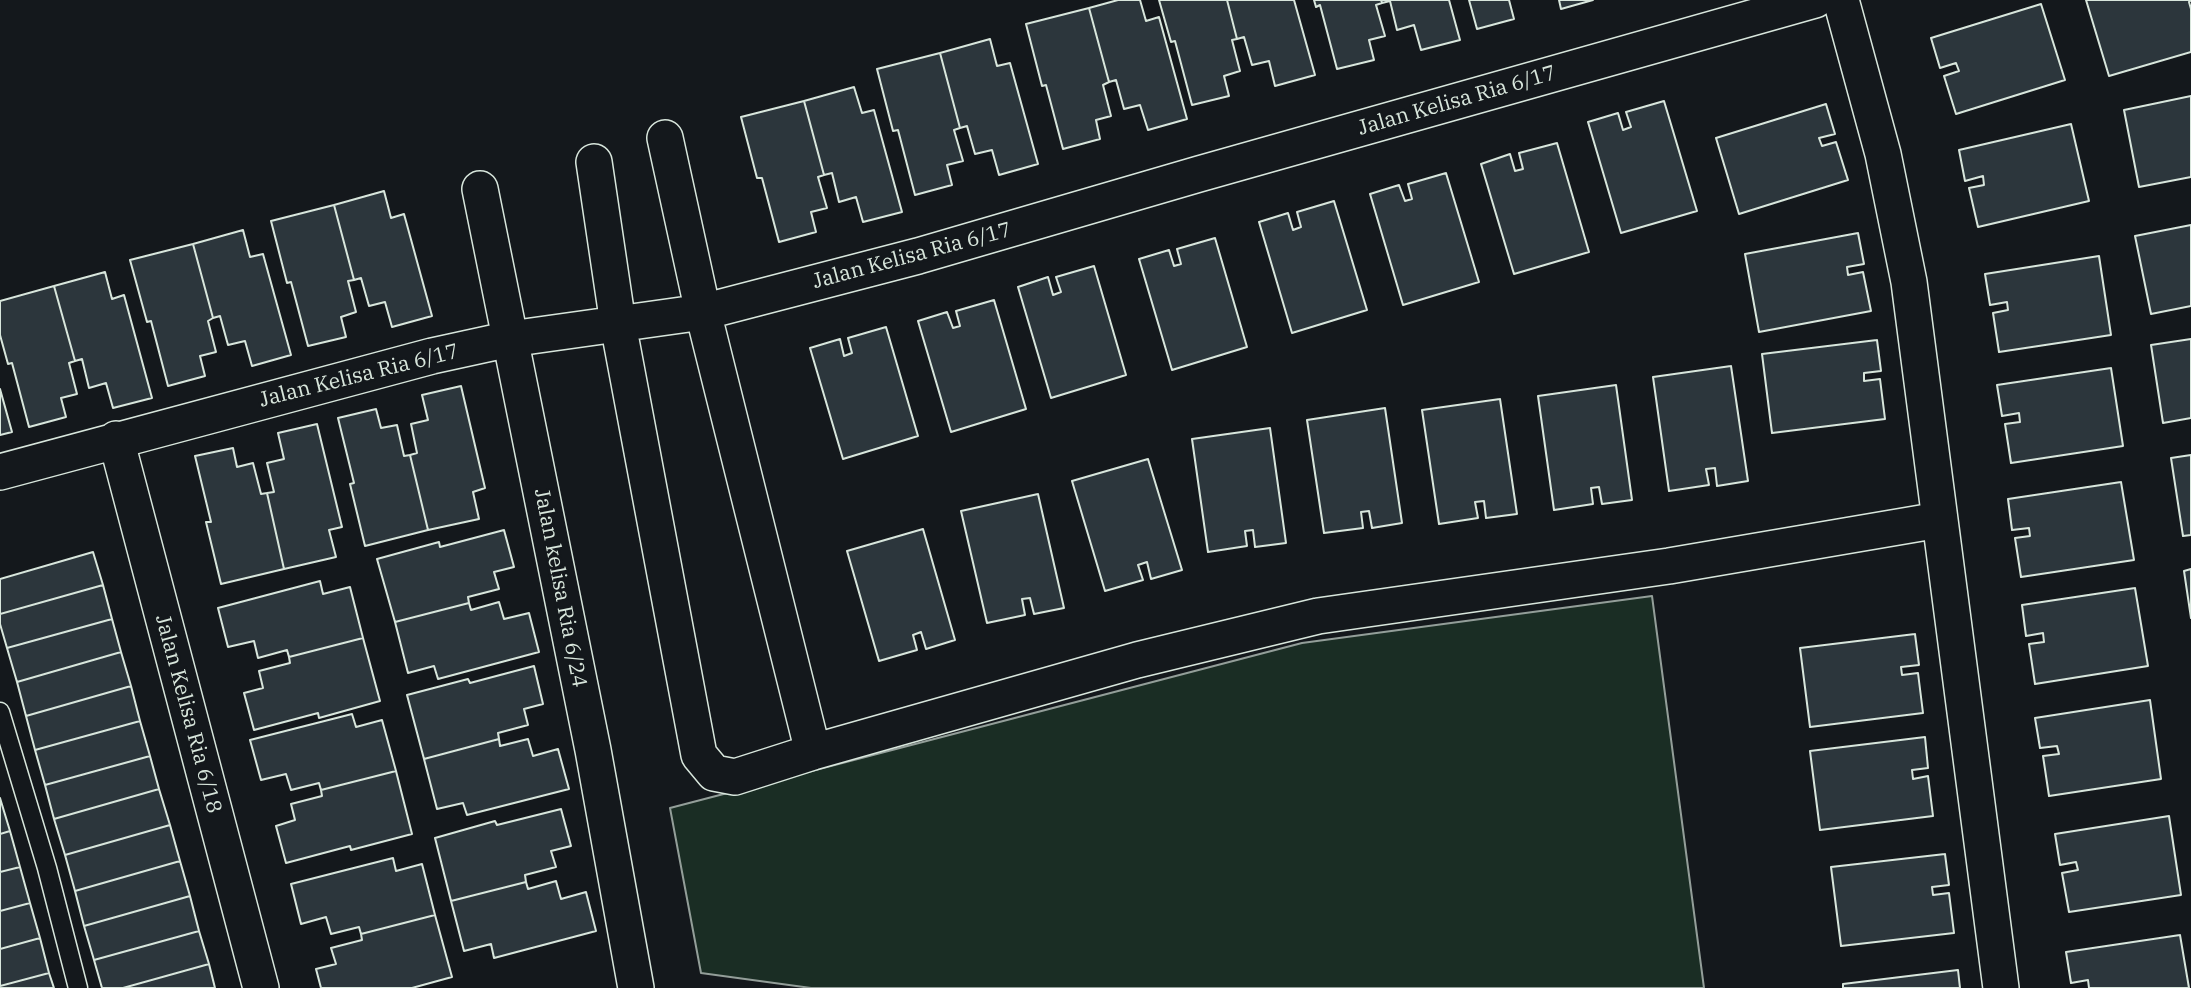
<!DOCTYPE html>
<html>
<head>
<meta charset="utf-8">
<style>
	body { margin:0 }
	canvas { display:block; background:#14181c }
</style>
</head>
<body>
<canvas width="2191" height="988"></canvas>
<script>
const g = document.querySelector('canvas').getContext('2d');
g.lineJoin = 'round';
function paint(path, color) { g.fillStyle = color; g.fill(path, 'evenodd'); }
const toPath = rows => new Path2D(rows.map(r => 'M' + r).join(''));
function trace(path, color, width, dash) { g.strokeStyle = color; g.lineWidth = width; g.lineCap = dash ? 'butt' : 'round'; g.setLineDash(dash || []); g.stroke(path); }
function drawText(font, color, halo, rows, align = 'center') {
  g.font = font + ' "IBM Plex Serif",serif'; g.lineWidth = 5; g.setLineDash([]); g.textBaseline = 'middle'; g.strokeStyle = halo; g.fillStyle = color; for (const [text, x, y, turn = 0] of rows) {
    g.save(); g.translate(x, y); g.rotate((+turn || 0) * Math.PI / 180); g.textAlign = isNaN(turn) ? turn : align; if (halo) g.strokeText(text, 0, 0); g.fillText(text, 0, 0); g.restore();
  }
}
const green = toPath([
	[1652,596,1704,988,811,988,701,973,670,808,1302,643,1652,596]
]);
paint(green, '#1a2d24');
trace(green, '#939e99', 2);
const building = toPath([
	[1118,0,1140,0,1146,21,1159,17,1187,119,1148,130,1140,105,1124,109,1116,80,1109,82,1089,8,1118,0],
	[1159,0,1227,0,1237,39,1232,40,1240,71,1224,76,1229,96,1192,105,1175,41,1171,42,1159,0],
	[1227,0,1294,0,1315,75,1275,86,1269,61,1252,65,1244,37,1237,39,1227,0],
	[1314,0,1381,0,1382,3,1376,5,1385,36,1369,40,1374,60,1337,69,1320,5,1316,7,1314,0],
	[1381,0,1449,0,1460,40,1421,50,1414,25,1397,30,1390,1,1382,3,1381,0],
	[1469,0,1509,0,1514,19,1477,29,1469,0],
	[1559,0,1593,0,1561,9,1559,0],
	[2086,0,2191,0,2189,2,2191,9,2191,52,2109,76,2086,0],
	[2041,4,2065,80,1956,114,1944,76,1959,71,1956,63,1940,68,1931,38,2041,4],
	[1089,8,1109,82,1103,85,1111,116,1096,120,1100,139,1063,149,1046,85,1042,86,1026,24,1089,8],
	[990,39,997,66,1010,63,1038,164,999,175,992,150,975,154,967,126,960,128,940,53,990,39],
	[940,53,960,128,954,130,963,161,947,165,952,185,915,195,898,130,893,131,877,69,940,53],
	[854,87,862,113,874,110,902,212,863,222,856,197,839,202,832,173,824,175,804,101,854,87],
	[2191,96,2191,177,2139,187,2124,110,2191,96],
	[804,101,824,175,818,177,827,208,811,212,816,232,779,242,762,178,757,178,741,117,804,101],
	[1664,101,1697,211,1621,233,1588,122,1618,113,1623,130,1631,127,1626,112,1664,101],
	[1826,104,1835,134,1819,138,1822,146,1836,142,1848,180,1739,214,1716,138,1826,104],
	[2071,124,2089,201,1978,227,1969,188,1984,185,1983,176,1965,181,1959,150,2071,124],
	[1557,143,1589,252,1514,274,1481,164,1510,154,1515,171,1523,169,1519,153,1557,143],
	[1446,173,1479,282,1403,305,1370,194,1399,185,1405,201,1412,199,1408,184,1446,173],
	[384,191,391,218,404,214,432,316,392,327,385,302,369,306,361,278,354,280,334,205,384,191],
	[1334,201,1367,310,1292,333,1259,222,1288,213,1293,230,1301,227,1297,212,1334,201],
	[334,205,354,280,348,281,356,312,341,317,346,337,308,346,291,282,287,283,271,221,334,205],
	[2191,225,2191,306,2151,314,2135,236,2191,225],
	[243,230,250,257,263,254,291,355,252,366,245,341,228,345,220,316,213,318,193,244,243,230],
	[1858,233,1864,264,1847,267,1848,275,1863,272,1871,311,1759,332,1745,254,1858,233],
	[1215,238,1247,347,1172,370,1139,259,1169,250,1174,266,1181,264,1177,249,1215,238],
	[193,244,213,318,208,321,216,352,200,356,205,376,168,386,151,321,147,322,130,260,193,244],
	[2099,256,2111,335,1999,352,1993,313,2008,310,2007,302,1990,305,1985,274,2099,256],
	[1094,266,1126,375,1051,398,1018,287,1048,277,1053,295,1061,292,1056,277,1094,266],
	[105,272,112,299,124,295,152,398,113,408,106,383,89,388,82,359,75,361,54,286,105,272],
	[54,286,75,361,69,363,77,394,61,398,66,417,29,427,12,363,8,364,0,335,0,301,54,286],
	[994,300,1026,409,951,432,918,321,947,312,953,328,960,326,956,311,994,300],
	[886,327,918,436,843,459,810,348,840,339,844,356,852,353,848,338,886,327],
	[2191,339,2191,418,2163,423,2151,345,2191,339],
	[1877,340,1881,371,1864,373,1864,381,1880,379,1885,419,1772,433,1762,354,1877,340],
	[1731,366,1748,481,1717,486,1715,468,1706,469,1709,485,1669,491,1653,377,1731,366],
	[2111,368,2123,446,2011,463,2005,424,2020,422,2019,413,2002,416,1997,385,2111,368],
	[1616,385,1632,500,1602,504,1599,487,1591,488,1593,504,1554,510,1538,396,1616,385],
	[461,386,485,488,473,492,479,519,428,530,410,455,417,453,411,424,428,420,422,395,461,386],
	[0,389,12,432,0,435,0,389],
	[1500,399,1517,514,1486,518,1484,501,1475,502,1478,518,1439,524,1422,410,1500,399],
	[1385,408,1402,523,1372,528,1369,511,1361,512,1363,528,1324,533,1307,420,1385,408],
	[376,409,381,428,397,425,404,456,410,455,428,530,365,546,350,484,354,483,338,418,376,409],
	[317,424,342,527,329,530,336,557,284,569,267,493,274,492,267,463,284,459,278,433,317,424],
	[1270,428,1286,543,1255,547,1253,530,1245,531,1247,546,1208,552,1192,439,1270,428],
	[233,448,237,467,253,463,261,494,267,493,284,569,221,584,206,522,211,522,195,456,233,448],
	[2191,455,2191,535,2183,536,2171,458,2191,455],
	[1148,459,1182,570,1151,579,1147,562,1138,565,1143,580,1105,591,1072,481,1148,459],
	[2121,482,2134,560,2021,577,2015,538,2030,536,2029,528,2012,530,2008,499,2121,482],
	[1038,494,1064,608,1034,614,1030,598,1022,599,1025,615,987,623,961,511,1038,494],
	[923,529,955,640,926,649,921,632,913,635,917,650,879,661,847,551,923,529],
	[504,530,514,567,494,572,499,589,468,597,469,603,395,622,377,559,439,542,440,547,504,530],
	[93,552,103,585,0,614,0,579,93,552],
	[2191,569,2191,618,2184,571,2191,569],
	[320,581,323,594,350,587,363,638,289,657,287,650,258,658,254,641,228,647,218,608,320,581],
	[103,585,112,619,7,648,0,624,0,614,103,585],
	[2135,588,2148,666,2035,684,2029,644,2044,642,2043,633,2026,636,2022,605,2135,588],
	[499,602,504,619,529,613,539,652,438,679,434,666,408,673,395,622,469,603,471,610,499,602],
	[112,619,121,652,17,682,7,648,112,619],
	[1915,634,1919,665,1901,667,1902,675,1918,673,1923,713,1810,727,1800,648,1915,634],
	[363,638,380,701,319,718,318,713,254,730,244,693,263,688,259,671,290,663,289,657,363,638],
	[121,652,131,686,26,716,17,682,121,652],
	[534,666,543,704,524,709,528,725,498,733,499,739,424,759,407,695,468,679,470,683,534,666],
	[131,686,140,721,35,750,26,716,131,686],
	[2150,700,2161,779,2049,796,2043,756,2059,754,2057,746,2040,748,2035,718,2150,700],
	[352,714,356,727,382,720,396,771,321,790,319,783,291,790,286,774,261,780,250,740,352,714],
	[140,721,150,756,45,785,35,750,140,721],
	[1925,737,1928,768,1912,770,1913,779,1928,776,1933,816,1820,830,1810,751,1925,737],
	[499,739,500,746,528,739,533,756,558,749,569,789,467,815,463,803,437,809,424,759,499,739],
	[150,756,159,789,54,819,45,785,150,756],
	[396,771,412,834,351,850,350,846,286,863,276,826,295,820,291,804,322,796,321,790,396,771],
	[159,789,170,825,65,855,54,819,159,789],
	[0,798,10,831,0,834,0,798],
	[561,809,571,846,551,851,556,867,525,875,526,882,451,901,435,838,495,821,497,825,561,809],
	[2169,816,2181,895,2069,912,2062,873,2078,870,2076,862,2060,865,2055,834,2169,816],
	[170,825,180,861,75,891,65,855,170,825],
	[10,831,20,867,0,872,0,834,10,831],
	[1945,854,1949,885,1932,887,1933,895,1949,893,1954,933,1841,946,1831,867,1945,854],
	[393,858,396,871,422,864,435,915,361,934,359,927,331,934,326,917,301,924,291,884,393,858],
	[180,861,190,896,84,926,75,891,180,861],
	[20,867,30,903,0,911,0,872,20,867],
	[556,881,561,899,586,892,596,931,494,958,491,944,464,951,451,901,526,882,528,889,556,881],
	[190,896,199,931,94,960,84,926,190,896],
	[30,903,40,938,0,949,0,911,30,903],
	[435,915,452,977,412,988,321,988,316,969,336,964,331,948,362,940,361,934,435,915],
	[199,931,209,964,123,988,102,988,94,960,199,931],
	[2180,935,2189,988,2089,988,2088,980,2071,983,2066,952,2180,935],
	[40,938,49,973,0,986,0,949,40,938],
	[209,964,215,988,123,988,209,964],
	[1958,970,1960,988,1843,988,1843,984,1958,970],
	[49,973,54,988,0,988,0,986,49,973]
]);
paint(building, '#2c363c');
trace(building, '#d8e6dc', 2);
const lane = toPath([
	[0,712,47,868,78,988]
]);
const street = toPath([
	[1841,0,1883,154,1909,282,2001,988],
	[665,138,703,312,813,752],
	[594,162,618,324,699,755,714,773,735,777,813,752,1137,660,1318,616,1669,566,1939,520],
	[480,189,593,750,636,988],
	[116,439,261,988],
	[0,472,432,356,510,339,703,312,918,256,1199,174,1815,0]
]);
trace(lane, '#d8e6dc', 21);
trace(street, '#d8e6dc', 38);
trace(lane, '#14181c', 18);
trace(street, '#14181c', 35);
drawText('21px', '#d8e6dc', '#14181c', [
	["Jalan Kelisa Ria 6/17",1457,101,-16],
	["Jalan Kelisa Ria 6/17",912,256,-15],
	["Jalan Kelisa Ria 6/17",359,376,-14],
	["Jalan kelisa Ria 6/24",560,588,79],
	["Jalan Kelisa Ria 6/18",188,714,75]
]);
</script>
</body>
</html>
